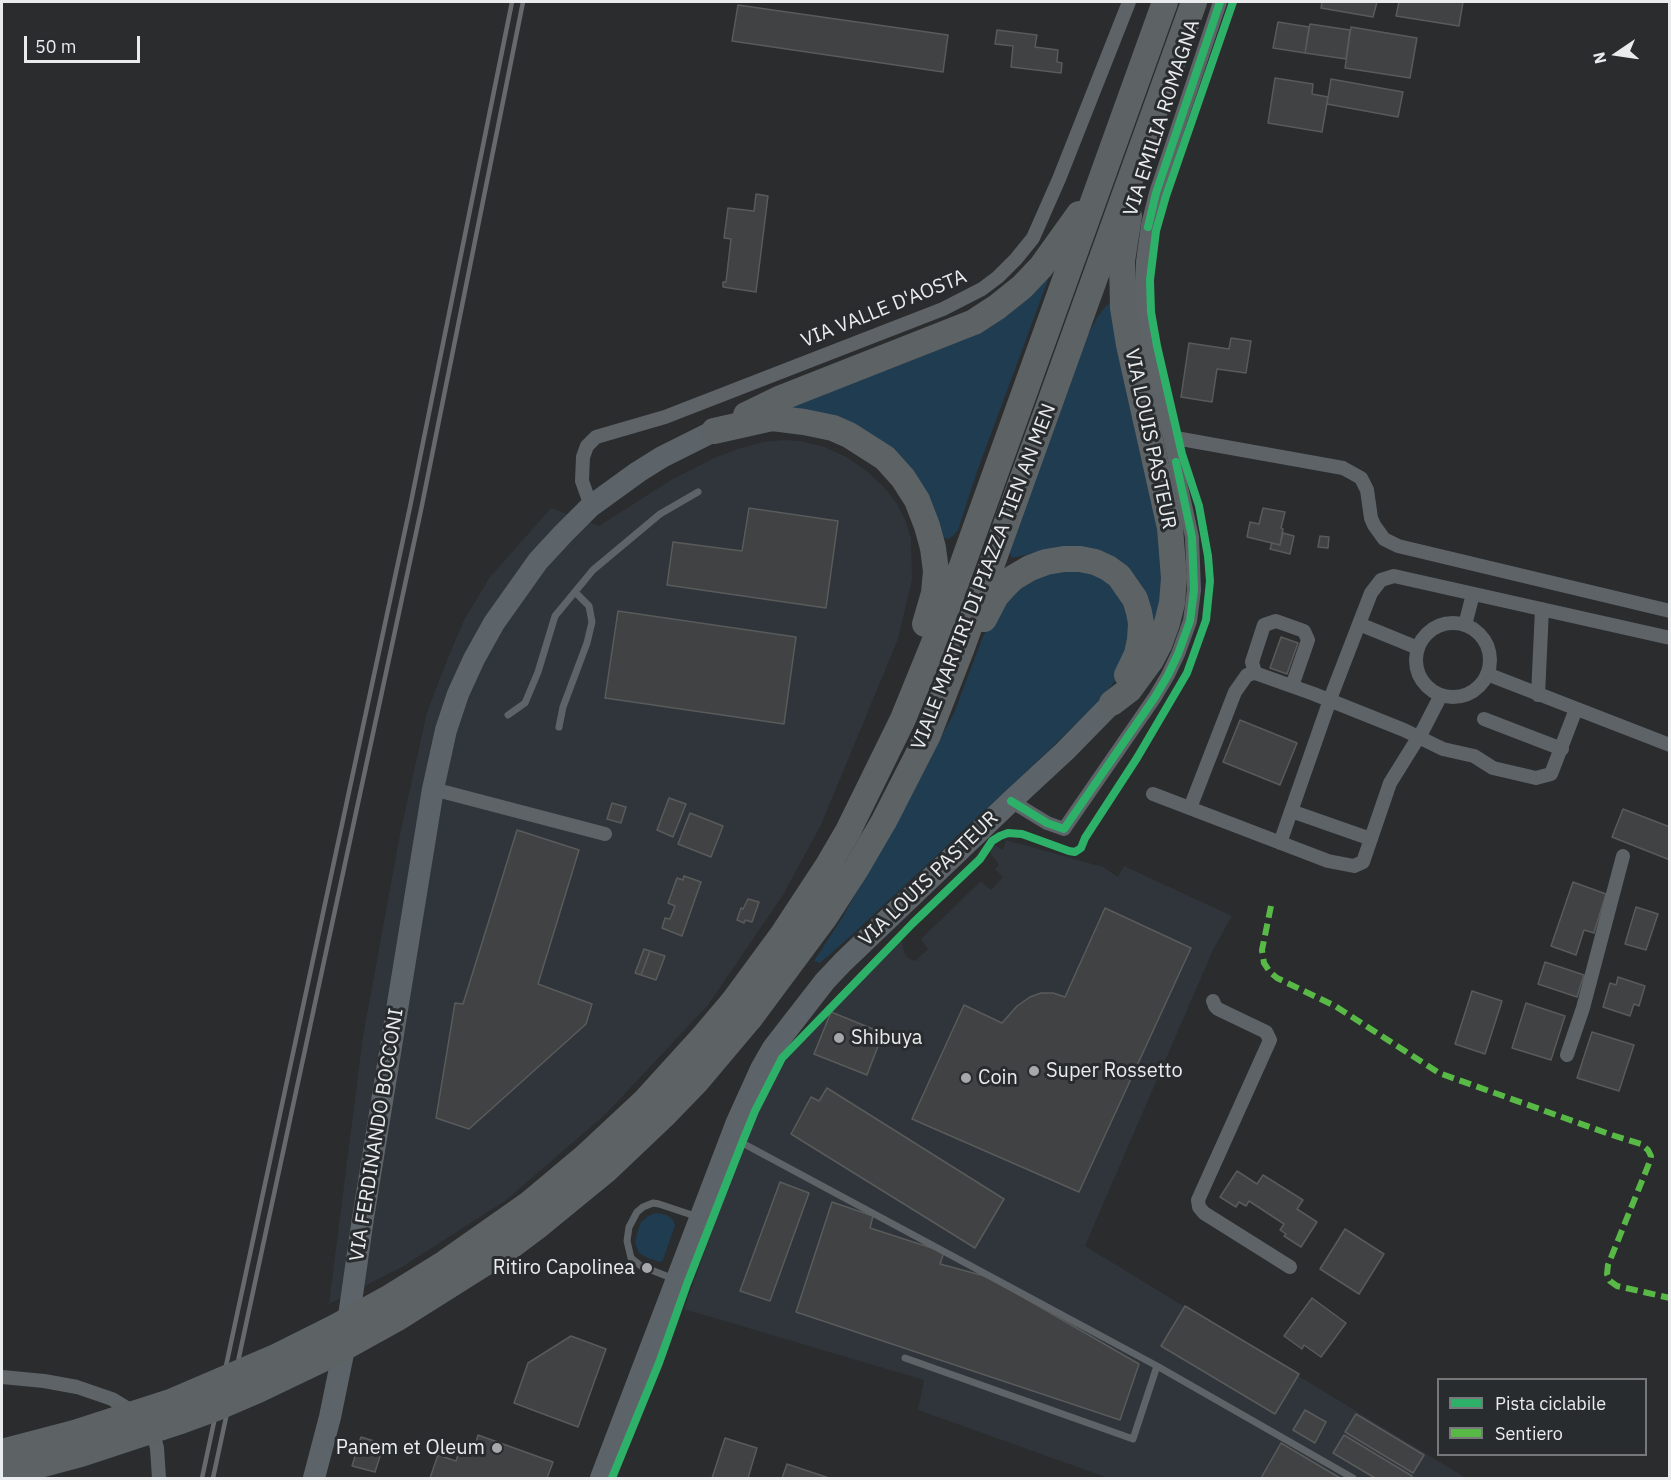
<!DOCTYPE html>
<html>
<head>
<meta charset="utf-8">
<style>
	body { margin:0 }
	#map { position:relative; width:1671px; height:1480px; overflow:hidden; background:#2a2c2d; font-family:"IBM Plex Sans",sans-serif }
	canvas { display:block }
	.frame { position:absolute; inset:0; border:3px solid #e9ebec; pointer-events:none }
	.legend { position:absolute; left:1437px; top:1378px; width:210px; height:78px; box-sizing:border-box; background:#292c2e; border:2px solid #76787a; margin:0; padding:8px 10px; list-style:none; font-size:18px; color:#e9ebec }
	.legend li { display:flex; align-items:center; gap:12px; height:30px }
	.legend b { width:30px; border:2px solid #76787a }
	.north { position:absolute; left:1587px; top:24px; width:60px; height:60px; -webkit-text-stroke:4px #292c2e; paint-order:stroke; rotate:257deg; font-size:16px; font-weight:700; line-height:24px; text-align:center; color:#e9ebec }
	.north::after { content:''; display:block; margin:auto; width:21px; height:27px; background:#e9ebec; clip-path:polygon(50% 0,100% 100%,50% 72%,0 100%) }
	.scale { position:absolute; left:24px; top:36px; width:116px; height:27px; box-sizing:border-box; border:3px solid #e9ebec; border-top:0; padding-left:8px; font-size:18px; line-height:21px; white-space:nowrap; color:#e9ebec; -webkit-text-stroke:4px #292c2e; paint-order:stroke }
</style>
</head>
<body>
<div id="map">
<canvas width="1671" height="1480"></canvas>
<div class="frame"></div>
<ul class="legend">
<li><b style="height:8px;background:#2db169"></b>Pista ciclabile</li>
<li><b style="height:8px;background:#58b947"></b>Sentiero</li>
</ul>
<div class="north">N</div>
<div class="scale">50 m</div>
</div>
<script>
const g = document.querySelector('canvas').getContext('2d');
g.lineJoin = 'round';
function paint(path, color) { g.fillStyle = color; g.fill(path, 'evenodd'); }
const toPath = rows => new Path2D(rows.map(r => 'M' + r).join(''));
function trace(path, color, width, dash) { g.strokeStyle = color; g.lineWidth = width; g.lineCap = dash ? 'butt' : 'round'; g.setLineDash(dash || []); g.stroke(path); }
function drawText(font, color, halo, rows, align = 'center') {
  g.font = font + ' "IBM Plex Sans",sans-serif'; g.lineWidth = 6; g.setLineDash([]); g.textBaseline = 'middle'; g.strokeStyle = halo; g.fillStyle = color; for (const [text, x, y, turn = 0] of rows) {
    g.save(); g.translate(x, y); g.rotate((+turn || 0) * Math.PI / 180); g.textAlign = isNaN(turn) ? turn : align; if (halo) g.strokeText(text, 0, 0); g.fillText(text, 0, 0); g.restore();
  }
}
paint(toPath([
	[784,440,799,441,825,447,848,458,868,472,885,488,897,504,906,522,911,539,912,580,898,639,821,825,783,895,708,1005,606,1114,505,1201,402,1267,329,1304,363,1036,400,834,427,712,448,658,464,620,490,577,551,508,599,526,671,480,714,458,738,449,763,442],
	[1006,840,1103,867,1118,877,1124,866,1232,916,1213,950,1085,1246,1466,1478,1108,1478,918,1410,924,1380,684,1309,720,1209,759,1108,785,1059,867,972,902,940,904,952,908,958,915,961,928,949,921,939,981,881,991,890,1003,877,995,869,999,865,989,851,995,845,1003,850]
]), '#2f353b');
paint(toPath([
	[1045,277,1048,280,978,469,958,530,953,536,948,539,942,537,915,482,773,411],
	[1114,301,1166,565,1153,638,1137,586,1043,551,1012,558,1008,549,1086,338,1098,316,1107,305],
	[1056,567,1101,573,1131,615,1123,670,1103,697,1045,754,853,934,820,963,814,961,842,918,885,842,954,713,982,639,1000,600],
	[656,1213,667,1215,673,1220,675,1225,663,1260,660,1262,648,1258,639,1253,635,1243,637,1233,641,1222,648,1216]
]), '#203c50');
const building = toPath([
	[1322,2,1377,2,1373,17,1321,8,1322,2],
	[1399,2,1463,2,1459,26,1396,16,1399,2],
	[738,5,948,35,943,72,732,41,738,5],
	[1278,22,1309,27,1305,53,1273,48,1278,22],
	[1310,24,1350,30,1346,59,1305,53,1310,24],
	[1351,27,1417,38,1410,78,1345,68,1351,27],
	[997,30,1037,35,1035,47,1058,50,1057,62,1062,63,1061,73,1011,67,1013,46,995,44,997,30],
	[1275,78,1313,84,1312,94,1328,97,1322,132,1268,123,1275,78],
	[1331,79,1403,92,1398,117,1327,104,1331,79],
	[756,194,768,196,756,292,723,287,723,282,726,282,731,239,724,238,728,208,754,211,756,194],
	[1231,338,1251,341,1246,373,1217,369,1212,402,1181,397,1189,343,1229,349,1231,338],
	[749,508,838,521,826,608,667,585,673,542,742,551,749,508],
	[1263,508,1285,512,1281,528,1283,529,1280,545,1247,537,1250,522,1259,524,1263,508],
	[1283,533,1294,536,1290,554,1270,549,1272,543,1280,545,1283,533],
	[1320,536,1329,537,1328,548,1318,547,1320,536],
	[618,611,796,637,784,724,605,698,618,611],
	[1281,637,1298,643,1287,674,1270,668,1281,637],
	[1240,720,1297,743,1280,785,1223,762,1240,720],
	[669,798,686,804,673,837,657,830,669,798],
	[612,803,626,807,621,823,607,819,612,803],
	[1623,809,1670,827,1670,860,1612,837,1623,809],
	[690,813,723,826,711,857,678,844,690,813],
	[517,830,579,850,538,984,592,1004,586,1024,469,1129,436,1118,455,1003,463,1004,517,830],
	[684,876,701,882,682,936,662,928,665,918,670,919,675,906,668,903,677,878,683,880,684,876],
	[1573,882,1606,894,1594,933,1584,930,1576,955,1551,946,1573,882],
	[748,899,759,902,752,922,745,920,744,923,737,920,741,908,743,909,748,899],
	[1636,907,1658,914,1646,950,1625,944,1636,907],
	[1105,908,1191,948,1079,1192,912,1119,964,1005,1002,1023,1017,1006,1030,997,1041,993,1053,993,1065,997,1105,908],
	[644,949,650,951,641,975,635,973,644,949],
	[650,951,665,956,656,980,641,975,650,951],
	[1545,962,1584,975,1577,997,1538,984,1545,962],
	[1618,977,1645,986,1639,1006,1634,1004,1630,1016,1603,1007,1610,983,1616,985,1618,977],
	[1472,991,1502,1001,1485,1054,1455,1044,1472,991],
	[1526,1003,1565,1016,1551,1060,1512,1048,1526,1003],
	[831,1012,883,1033,867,1075,814,1054,831,1012],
	[1592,1032,1634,1045,1619,1091,1577,1078,1592,1032],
	[827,1088,1004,1199,975,1248,791,1134,811,1097,819,1101,827,1088],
	[1237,1171,1257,1184,1263,1175,1303,1200,1297,1209,1317,1222,1301,1247,1284,1236,1286,1234,1280,1230,1284,1224,1249,1201,1246,1206,1239,1202,1236,1207,1220,1197,1237,1171],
	[780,1182,809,1193,770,1301,740,1291,780,1182],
	[832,1202,873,1216,870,1228,944,1252,940,1264,988,1277,1139,1364,1120,1420,796,1312,832,1202],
	[1345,1229,1384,1254,1359,1294,1320,1269,1345,1229],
	[1312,1298,1346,1323,1321,1357,1304,1345,1302,1349,1284,1336,1312,1298],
	[1185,1306,1299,1374,1275,1414,1161,1346,1185,1306],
	[571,1336,606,1349,578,1427,514,1403,528,1363,571,1336],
	[1305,1410,1326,1422,1315,1443,1293,1430,1305,1410],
	[1356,1414,1424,1455,1413,1473,1345,1432,1356,1414],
	[478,1435,553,1462,547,1478,430,1478,438,1455,456,1461,463,1441,475,1445,478,1435],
	[1344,1435,1412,1476,1410,1478,1375,1478,1333,1453,1344,1435],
	[361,1437,384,1444,375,1472,352,1466,361,1437],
	[725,1438,757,1448,748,1478,712,1478,725,1438],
	[1281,1443,1340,1478,1261,1478,1281,1443],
	[787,1464,829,1478,782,1478,787,1464]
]);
paint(building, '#414243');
trace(building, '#595b5b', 1.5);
trace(toPath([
	[508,715,525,703,538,672,555,616,593,570,660,514,698,492],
	[559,727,563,707,587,643,592,622,589,606,575,592],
	[733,1138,1157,1366,1353,1478],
	[674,1279,641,1266,631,1258,627,1241,629,1227,637,1212,643,1207,653,1203,659,1204,698,1217],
	[905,1358,1133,1439,1157,1366]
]), '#5e6368', 7);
trace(toPath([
	[1170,437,1343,468,1361,478,1367,490,1371,518,1374,525,1384,539,1398,546,1670,611],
	[591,506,582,481,583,457,587,446,596,437,665,417,943,309,982,289,998,277,1016,259,1033,238,1059,179,1129,2],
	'1416 660a37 37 0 1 1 74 0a37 37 0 1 1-74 0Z',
	[1359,624,1371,593,1381,580,1394,576,1670,638],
	[1465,625,1473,594],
	[1255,673,1252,662,1264,625,1276,621,1304,631,1308,640,1292,686],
	[1487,674,1670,745],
	[1538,695,1542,609],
	[1484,719,1562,749],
	[433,789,605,834],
	[1153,794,1328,861,1354,866,1363,862,1390,783,1423,730,1441,695],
	[1011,801,1047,823,1064,829,1155,697,1168,675,1178,654,1190,621,1194,590,1192,537,1170,437,1146,343,1141,303,1143,262,1148,225,1156,193,1220,2],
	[1190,808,1235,692,1247,675,1255,673,1314,694,1404,730,1443,749,1474,756,1493,768,1536,778,1551,774,1576,709],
	[1291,811,1371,839],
	[1280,843,1332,694,1359,624,1418,648],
	[1213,1001,1215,1006,1218,1009,1266,1032,1270,1040,1198,1200,1199,1207,1204,1213,1290,1267],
	[1567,1055,1583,1008,1623,856],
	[2,1377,44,1381,77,1387,112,1399,130,1410,143,1421,153,1434,157,1448,159,1478]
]), '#5e6368', 14);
trace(toPath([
	[314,1478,330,1417,345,1344,363,1218,433,789,446,730,458,694,474,659,494,623,538,561,563,534,591,506,638,472,662,457,714,431],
	[601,1478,737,1122,761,1069,773,1048,825,981,843,962,1011,801,1065,751,1112,703]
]), '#5d6469', 22);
trace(toPath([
	[746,415,781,398,974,322,997,307,1022,287,1041,267,1079,214],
	[714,431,772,418,804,422,833,428,849,435,885,458,903,478,917,500,927,526,933,548,936,571,934,593,925,624],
	[984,619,996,596,1004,587,1013,578,1030,568,1046,562,1064,559,1080,559,1095,562,1108,568,1119,576,1135,599,1139,612,1141,623,1140,640,1137,654,1127,675],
	[1112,703,1129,690,1151,660,1159,645,1167,623,1172,603,1174,578,1170,528,1129,345,1123,308,1122,261,1129,216],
	[733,1002,783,934,827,867,848,831,903,719,936,638,1165,2],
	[750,1018,825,917,856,869,884,821,928,735,961,650,1194,2]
]), '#5d6264', 26);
trace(toPath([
	[202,1478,410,507,512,2],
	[213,1478,421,510,523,2]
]), '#666a6d', 4.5);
trace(toPath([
	[2,1452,74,1433,173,1401,278,1356,334,1328,387,1299,445,1263,502,1223,529,1204,585,1157,645,1101,705,1035,733,1002],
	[2,1475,81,1454,178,1422,216,1408,258,1390,331,1355,396,1319,507,1249,539,1225,605,1171,666,1113,697,1081,750,1018]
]), '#5d6264', 26);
trace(toPath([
	[1271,906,1262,950,1264,963,1270,972,1277,978,1335,1006,1439,1073,1612,1135,1641,1144,1648,1150,1651,1156,1650,1161,1608,1265,1607,1274,1610,1281,1617,1286,1670,1298]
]), '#58b947', 6, [12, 6]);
trace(toPath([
	[1148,227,1156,193,1220,2],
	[1011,801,1047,823,1064,829,1155,697,1168,675,1178,654,1190,621,1194,590,1192,537,1176,462],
	[612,1478,659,1363,687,1284,742,1143,755,1111,782,1058,913,923,980,859,992,841,1000,836,1008,833,1022,834,1069,851,1075,852,1081,848,1085,838,1137,758,1187,673,1206,620,1210,581,1208,556,1199,506,1182,454,1157,346,1151,312,1150,280,1156,231,1166,196,1233,2]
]), '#2db169', 8);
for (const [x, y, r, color] of [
	[839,1038,6,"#a6a8a9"],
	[1034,1071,6,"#a6a8a9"],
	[966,1078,6,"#a6a8a9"],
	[647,1268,6,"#a6a8a9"],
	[497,1448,6,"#a6a8a9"]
]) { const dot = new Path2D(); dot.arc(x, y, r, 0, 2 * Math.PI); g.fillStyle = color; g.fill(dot); trace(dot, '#292c2e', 2); }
drawText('20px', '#e9ebec', '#292c2e', [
	["VIA EMILIA ROMAGNA",1162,118,-72],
	["VIA VALLE D'AOSTA",884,309,-22],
	["VIA LOUIS PASTEUR",1150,439,78],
	["VIALE MARTIRI DI PIAZZA TIEN AN MEN",984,577,-69],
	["VIA LOUIS PASTEUR",929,879,-44],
	["VIA FERDINANDO BOCCONI",377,1135,-81]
]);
drawText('20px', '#e9ebec', '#292c2e', [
	["Shibuya",851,1038],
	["Super Rossetto",1046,1071],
	["Coin",978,1078],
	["Ritiro Capolinea",635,1268,"right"],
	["Panem et Oleum",485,1448,"right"]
], 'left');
</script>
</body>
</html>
